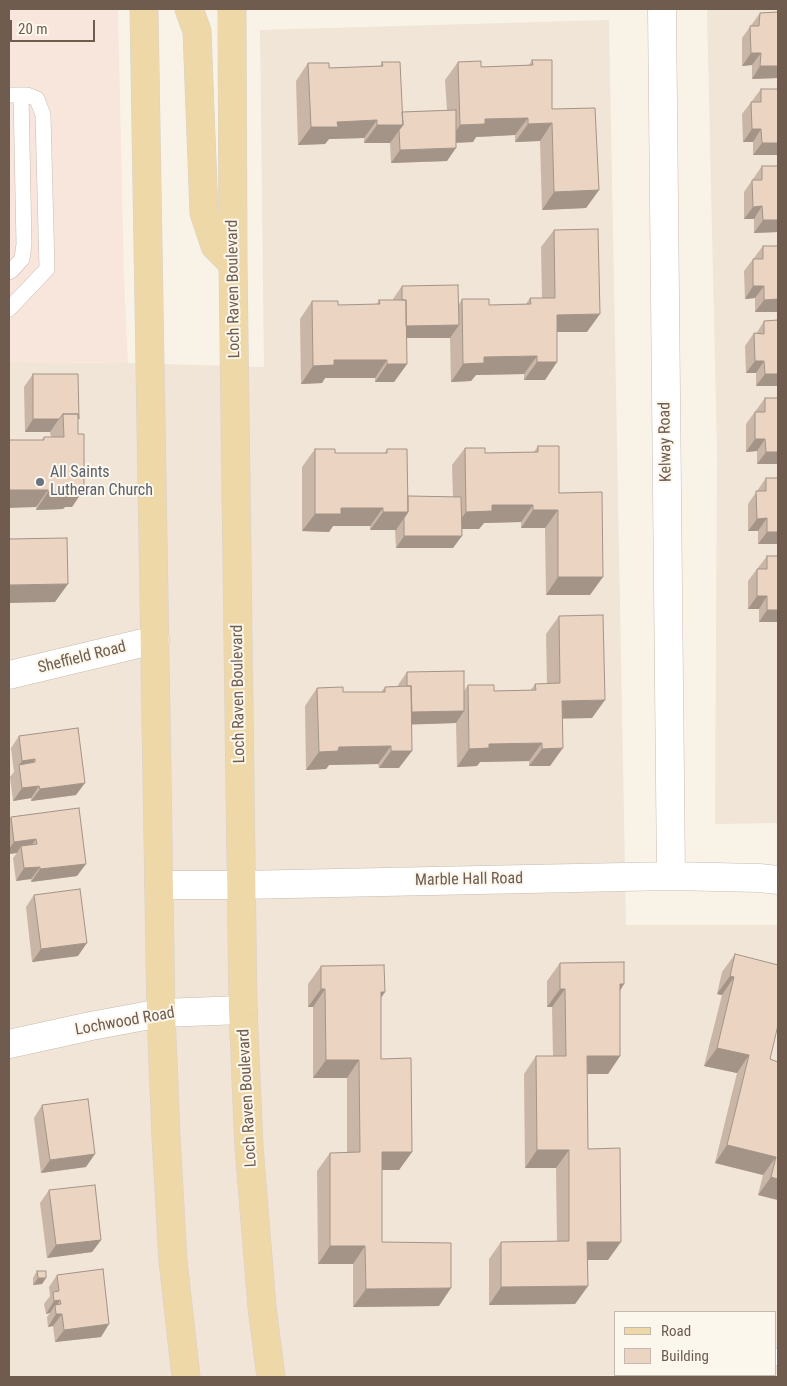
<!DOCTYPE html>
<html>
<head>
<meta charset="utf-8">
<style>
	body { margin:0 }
	#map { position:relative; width:787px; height:1386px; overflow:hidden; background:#f9f3e7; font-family:"Roboto Condensed",sans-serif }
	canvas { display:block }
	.frame { position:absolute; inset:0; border:10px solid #6f5c4f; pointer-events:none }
	.legend { position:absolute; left:614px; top:1311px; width:162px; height:65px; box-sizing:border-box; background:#fcf7ed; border:1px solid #c4b9ae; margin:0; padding:6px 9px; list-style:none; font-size:15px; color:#6f5c4f }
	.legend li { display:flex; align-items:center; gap:10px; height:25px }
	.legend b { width:25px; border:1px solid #c4b9ae }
	.scale { position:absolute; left:10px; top:20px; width:85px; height:22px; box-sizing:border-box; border:2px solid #6f5c4f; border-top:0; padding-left:6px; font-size:15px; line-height:18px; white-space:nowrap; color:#6f5c4f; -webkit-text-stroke:4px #fcf7ed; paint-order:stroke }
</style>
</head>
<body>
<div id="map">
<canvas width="787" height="1386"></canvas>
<div class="frame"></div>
<ul class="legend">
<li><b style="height:6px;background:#efd8a8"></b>Road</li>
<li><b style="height:14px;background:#ebd4c2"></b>Building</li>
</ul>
<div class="scale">20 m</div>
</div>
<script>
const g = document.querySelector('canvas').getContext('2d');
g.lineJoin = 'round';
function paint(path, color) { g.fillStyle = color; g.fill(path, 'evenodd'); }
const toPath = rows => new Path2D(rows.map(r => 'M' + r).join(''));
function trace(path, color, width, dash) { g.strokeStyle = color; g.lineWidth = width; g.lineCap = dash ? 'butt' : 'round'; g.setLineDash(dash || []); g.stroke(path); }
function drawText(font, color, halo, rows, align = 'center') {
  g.font = font + ' "Roboto Condensed",sans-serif'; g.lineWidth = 4; g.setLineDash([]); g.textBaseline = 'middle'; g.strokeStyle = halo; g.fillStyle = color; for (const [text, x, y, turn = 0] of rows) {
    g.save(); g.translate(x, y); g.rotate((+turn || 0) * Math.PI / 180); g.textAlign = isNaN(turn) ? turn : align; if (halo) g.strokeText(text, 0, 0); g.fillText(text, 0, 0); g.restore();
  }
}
paint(toPath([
	[707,9,778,9,778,823,715,824,717,452],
	[609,20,626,925,778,925,778,1377,9,1377,9,362,128,363,264,367,260,30],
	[616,1312,776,1312,776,1375,616,1375]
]), '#f0e5d6');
paint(toPath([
	[9,9,118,9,124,277,128,363,9,362]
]), '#f8e6dc');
const service = toPath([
	[9,95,27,95,37,99,43,115,47,269,9,309],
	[9,272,12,270,22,259,24,244,21,95],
	[776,1358,778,1356],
	[738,1377,743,1375]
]);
const minor = toPath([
	[662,9,671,876],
	[9,675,155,640],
	[159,885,241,885,671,876,759,878,778,880],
	[9,1044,91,1026,161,1013,243,1010]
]);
const primary = toPath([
	[144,9,161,1013,166,1136,173,1261,186,1377],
	[189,9,197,31,204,213,215,246,233,264],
	[232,9,233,264,243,1010,249,1147,262,1307,271,1377]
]);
trace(service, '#c9bbae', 16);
trace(minor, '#c9bbae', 29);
trace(primary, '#d7d1ce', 29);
trace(service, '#fff', 15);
trace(minor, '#fff', 28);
trace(primary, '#efd8a8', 28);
paint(toPath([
	[778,12,778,78,752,79,752,65,742,66,742,38,760,13],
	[532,60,552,109,599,190,586,208,542,210,540,141,515,142,515,135,476,137,473,142,456,143,447,161,391,163,390,143,364,143,364,138,329,139,325,144,298,145,296,81,308,63,329,68,380,66,382,62,402,112,447,110,445,80,458,62,481,67,529,65],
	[761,89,778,89,778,155,753,155,753,142,743,142,742,114],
	[762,166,778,166,778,232,754,233,754,219,744,219,744,192],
	[554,230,587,332,557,332,557,362,545,380,524,380,524,374,476,375,471,381,451,382,450,338,406,338,407,364,394,382,375,382,375,378,325,378,322,383,301,384,300,319,312,301,338,305,376,305,379,300,393,300,393,299,402,286,459,304,462,299,489,305,526,304,530,298,542,298,541,247],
	[763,246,778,246,778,312,755,312,755,298,745,299,744,271],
	[778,320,778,386,756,386,756,373,746,373,745,346,754,333,756,334,764,321],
	[33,374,78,420,78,434,84,489,72,507,65,507,63,509,36,510,42,440,44,437,51,437,50,432,25,432,24,387],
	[765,398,778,398,778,464,757,464,757,451,746,452,746,424],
	[538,446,559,493,590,595,546,595,545,528,521,528,521,522,484,523,479,529,462,529,453,548,396,548,395,530,370,530,370,526,333,526,329,532,302,531,302,467,315,449,335,453,385,453,387,449,408,496,453,497,452,465,465,448,485,453,534,452],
	[766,478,778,478,778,544,758,544,758,531,748,531,748,504],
	[767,556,778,556,778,622,759,622,759,609,748,609,748,581],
	[559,616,592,718,562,718,550,766,529,766,529,761,480,762,477,766,457,767,456,723,412,724,399,768,379,768,378,764,329,765,326,769,306,770,305,706,317,688,343,692,381,692,385,687,398,686,398,685,407,672,464,691,468,685,494,691,531,690,535,684,547,684,546,634],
	[19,736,76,795,31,801,31,798,13,801,10,777,14,772,11,748],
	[79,808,77,876,31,882,31,879,16,881,13,858,17,853,9,854,9,820,11,817],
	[34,895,78,956,32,962,26,907],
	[735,954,770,1059,778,1062,778,1200,758,1195,763,1175,715,1163,737,1073,704,1066,722,995,717,994,722,972],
	[560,963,624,984,620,991,620,1056,608,1074,587,1074,588,1149,608,1260,587,1260,588,1286,575,1304,489,1305,489,1259,501,1242,557,1241,556,1168,525,1168,524,1074,536,1056,553,1056,552,1007,547,1007,547,981],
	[321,966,385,992,381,998,381,1059,412,1152,399,1170,382,1170,382,1242,439,1306,353,1307,353,1264,318,1264,317,1171,330,1153,347,1153,347,1078,313,1078,313,1007,308,1007,308,984],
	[42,1105,86,1167,41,1173,34,1118],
	[49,1190,101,1240,92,1252,47,1258,40,1203],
	[37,1271,46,1278,42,1284,33,1285,33,1278],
	[57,1275,101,1337,55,1342,53,1326,48,1327,47,1317,50,1313,46,1314,44,1304,50,1296,49,1287]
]), '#cab6a7');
paint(toPath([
	[751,53,761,53,752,65,742,66],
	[760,66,778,66,778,78,752,79],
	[528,118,515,135,476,137,473,142,448,143,460,125,485,119],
	[377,120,364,138,329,139,325,144,298,145,311,127,337,122],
	[552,123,540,141,515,142,528,124],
	[377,125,403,125,390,143,364,143],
	[752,129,761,129,753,142,743,142],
	[762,143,778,143,778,155,753,155],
	[456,148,447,161,391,163,400,150],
	[599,190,586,208,542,210,554,192],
	[762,206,754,219,744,219,753,207],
	[763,220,778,220,778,232,754,233],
	[753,286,764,286,755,298,745,299],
	[778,299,778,312,755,312,764,300],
	[600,314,587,332,544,332,557,315],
	[459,325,450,338,394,338,402,326],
	[537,356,524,374,476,375,471,381,451,382,463,364,484,357],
	[334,360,387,360,375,378,325,378,322,383,301,384,313,366],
	[755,361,764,361,756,373,746,373],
	[537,362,557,362,545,380,524,380],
	[387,364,407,364,394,382,375,382],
	[765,374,778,374,778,386,756,386],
	[33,419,59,419,50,432,25,432],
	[755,439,765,439,757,451,746,452],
	[766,452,778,452,778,464,757,464],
	[75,489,84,489,72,507,65,507,63,509,36,510,48,492],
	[9,490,48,490,36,507,9,508],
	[492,505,533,505,521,522,484,523,479,529,453,529,466,512],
	[341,508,383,508,370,526,333,526,329,532,302,531,315,514],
	[533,510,558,510,545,528,521,528],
	[383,512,408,512,396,530,370,530],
	[767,518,758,531,748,531,757,519],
	[767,532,778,532,778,544,758,544],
	[404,536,462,536,453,548,396,548],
	[558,577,603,577,590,595,546,595],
	[68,584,55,602,9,603,9,585],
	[757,596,767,596,759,609,748,609],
	[767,610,778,610,778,622,759,622],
	[605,700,592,718,549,719,562,701],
	[464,711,456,723,399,725,407,712],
	[542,743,529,761,480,762,477,766,457,767,469,749,489,744],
	[391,746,378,764,329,765,326,769,306,770,319,752,339,747],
	[563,748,550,766,529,766,542,749],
	[391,751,412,751,399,768,379,768],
	[35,759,26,772,19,765,22,761],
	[85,783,76,795,31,801,40,789],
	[39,786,31,798,13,801,22,788],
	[36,839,27,851,21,846,17,853,9,854,9,849,14,842],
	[86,864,77,876,31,882,40,869],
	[40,867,31,879,16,881,24,868],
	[87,943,78,956,32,962,41,949],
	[730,976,734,977,722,995,717,994],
	[620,984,624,984,612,1002],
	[321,989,325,989,313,1007,308,1007],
	[560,989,565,989,552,1007,547,1007],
	[381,992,385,992,372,1010],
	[717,1048,749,1055,737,1073,704,1066],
	[587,1056,620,1056,608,1074,574,1074],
	[326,1060,359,1060,347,1078,313,1078],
	[727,1145,776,1157,763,1175,715,1163],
	[537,1150,569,1150,556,1168,525,1168],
	[382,1152,412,1152,399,1170,369,1170],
	[95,1154,86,1167,41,1173,50,1160],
	[771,1177,778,1179,778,1200,758,1195],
	[101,1240,92,1252,47,1258,56,1245],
	[587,1242,621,1242,608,1260,575,1260],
	[330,1246,365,1246,353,1264,318,1264],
	[38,1278,46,1278,42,1284,33,1285],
	[588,1286,575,1304,489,1305,501,1287],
	[451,1288,439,1306,353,1307,366,1289],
	[60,1300,56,1307,55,1305,50,1313,46,1314,54,1301],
	[56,1314,62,1314,53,1326,48,1327],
	[109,1324,101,1337,55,1342,64,1330]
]), '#a49488');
const building = toPath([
	[778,12,778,66,760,66,761,53,751,53,750,26,759,26,760,13,778,12],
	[532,60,552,60,552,109,595,108,599,190,554,192,552,123,528,124,528,118,485,119,485,124,460,125,458,62,481,61,481,67,533,65,532,60],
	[382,62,400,62,403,125,377,125,377,120,337,122,338,127,311,127,308,63,329,63,329,68,383,66,382,62],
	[761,89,778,89,778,143,762,143,761,129,752,129,751,102,761,102,761,89],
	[456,110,456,148,400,150,399,130,403,125,402,112,456,110],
	[762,166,778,166,778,220,763,220,762,206,753,207,752,180,762,180,762,166],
	[598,229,600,314,557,315,557,362,537,362,537,356,484,357,484,363,463,364,462,299,489,299,489,305,531,304,530,298,555,298,554,230,598,229],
	[763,246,778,246,778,299,764,300,764,286,753,286,753,259,763,259,763,246],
	[458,285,459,325,406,326,406,300,402,300,402,286,458,285],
	[379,300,406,300,407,364,387,364,387,360,334,360,334,365,313,366,312,301,338,301,338,305,380,304,379,300],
	[778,320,778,374,765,374,764,361,755,361,754,333,764,334,764,321,778,320],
	[33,374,78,374,79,419,78,414,63,414,59,419,33,419,33,374],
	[765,398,778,398,778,452,766,452,765,439,755,439,755,412,765,412,765,398],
	[63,414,78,414,78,434,84,434,84,489,75,489,75,492,48,492,48,490,9,490,9,440,44,440,44,437,64,437,63,414],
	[538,446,559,446,559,493,602,492,603,577,558,577,558,510,533,510,533,505,492,505,492,511,466,512,465,448,485,448,485,453,538,452,538,446],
	[315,449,335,449,335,453,387,453,387,449,407,449,408,512,383,512,383,508,341,508,341,514,315,514,315,449],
	[766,478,778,478,778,532,767,532,767,518,757,519,756,491,766,491,766,478],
	[408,496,461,497,462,536,404,536,404,518,408,512,408,496],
	[67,538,68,584,9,585,9,539,67,538],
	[767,556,778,556,778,610,767,610,767,596,757,596,757,569,767,569,767,556],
	[603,615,605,700,562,701,563,748,542,749,542,743,489,744,489,748,469,749,468,685,494,685,494,691,536,690,535,684,560,683,559,616,603,615],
	[464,671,464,711,412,712,411,686,407,686,407,672,464,671],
	[411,686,412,751,391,751,391,746,339,747,338,751,319,752,317,688,343,687,343,692,385,692,385,687,411,686],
	[78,728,85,783,40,789,39,786,22,788,19,765,35,762,35,759,22,761,19,736,78,728],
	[79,808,86,864,40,869,40,867,24,868,21,846,37,844,36,839,14,842,11,817,79,808],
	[80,889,87,943,41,949,34,895,80,889],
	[735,954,778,965,778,1025,770,1059,778,1062,778,1179,771,1177,776,1157,727,1145,749,1055,717,1048,734,977,730,976,735,954],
	[624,962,624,984,620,984,620,1056,587,1056,588,1149,620,1148,621,1242,587,1242,588,1286,501,1287,501,1242,569,1241,569,1150,537,1150,536,1056,566,1056,565,989,560,989,560,963,624,962],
	[384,965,385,992,381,992,381,1059,411,1058,412,1152,382,1152,382,1242,451,1243,451,1288,366,1289,365,1246,330,1246,330,1153,360,1152,359,1060,326,1060,325,989,321,989,321,966,384,965],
	[88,1099,95,1154,50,1160,42,1105,88,1099],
	[95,1185,101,1240,56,1245,49,1190,95,1185],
	[103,1269,109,1324,64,1330,62,1314,56,1314,55,1305,61,1304,60,1300,54,1301,53,1292,59,1291,57,1275,103,1269],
	[37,1271,46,1271,46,1278,38,1278,37,1271]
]);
paint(building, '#ebd4c2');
trace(building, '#a49488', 1);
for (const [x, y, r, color] of [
	[40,482,5,"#6b7280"]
]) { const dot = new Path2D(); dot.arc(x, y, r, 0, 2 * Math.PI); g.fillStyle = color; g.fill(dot); trace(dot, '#fcf7ed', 2); }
drawText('16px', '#6f5c4f', '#fcf7ed', [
	["Loch Raven Boulevard",234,289,-91],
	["Kelway Road",666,442,-91],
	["Sheffield Road",82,658,-14],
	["Loch Raven Boulevard",239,694,-91],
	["Marble Hall Road",469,880,-1],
	["Lochwood Road",125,1022,-10],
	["Loch Raven Boulevard",248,1098,-93]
]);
drawText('16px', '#5b616d', '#fcf7ed', [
	["All Saints",50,473],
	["Lutheran Church",50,491]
], 'left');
</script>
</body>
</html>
